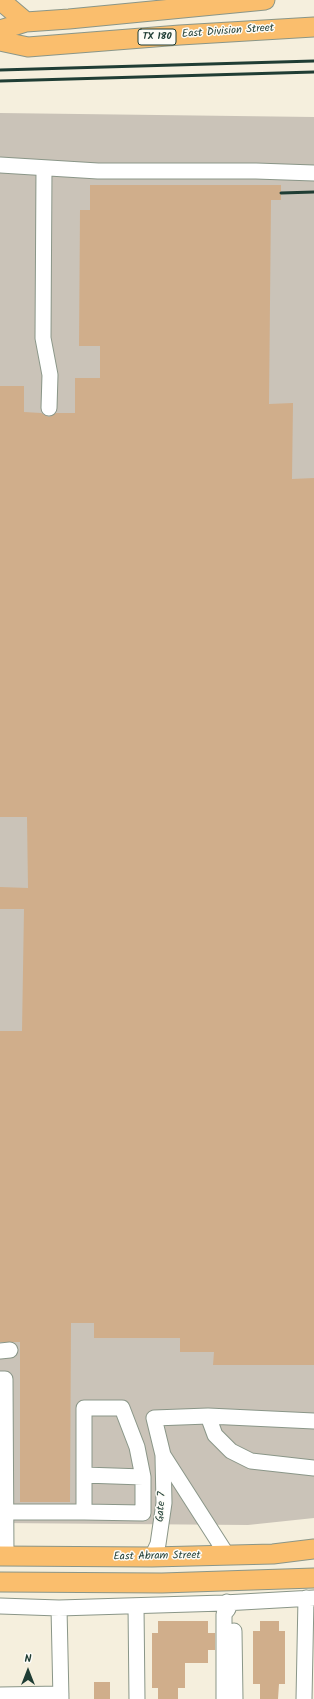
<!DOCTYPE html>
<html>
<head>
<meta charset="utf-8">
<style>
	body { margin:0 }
	#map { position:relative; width:314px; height:1699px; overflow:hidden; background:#f5efdd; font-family:Kalam,sans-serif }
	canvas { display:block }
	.north { position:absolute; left:8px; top:1651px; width:40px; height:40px; -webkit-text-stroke:3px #fdfcf7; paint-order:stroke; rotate:0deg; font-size:11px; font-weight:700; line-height:16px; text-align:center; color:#1f3d34 }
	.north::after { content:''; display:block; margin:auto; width:14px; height:18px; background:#1f3d34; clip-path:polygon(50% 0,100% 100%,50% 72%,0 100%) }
</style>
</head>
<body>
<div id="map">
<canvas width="314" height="1699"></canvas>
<div class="north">N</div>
</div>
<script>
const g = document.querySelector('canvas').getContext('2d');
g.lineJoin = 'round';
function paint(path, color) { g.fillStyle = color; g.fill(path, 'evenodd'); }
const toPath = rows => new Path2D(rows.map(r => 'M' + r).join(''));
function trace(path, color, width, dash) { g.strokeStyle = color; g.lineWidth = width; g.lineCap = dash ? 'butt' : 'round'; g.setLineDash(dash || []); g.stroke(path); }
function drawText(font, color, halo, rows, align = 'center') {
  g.font = font + ' Kalam,sans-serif'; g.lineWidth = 3; g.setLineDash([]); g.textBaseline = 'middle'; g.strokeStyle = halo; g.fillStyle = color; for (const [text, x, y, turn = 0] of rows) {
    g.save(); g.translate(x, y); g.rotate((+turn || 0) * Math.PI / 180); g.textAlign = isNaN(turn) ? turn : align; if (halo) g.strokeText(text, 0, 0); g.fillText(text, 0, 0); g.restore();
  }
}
paint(toPath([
	[0,113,314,117,314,1518,248,1525,0,1523]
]), '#cac3b8');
paint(toPath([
	[90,185,281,185,281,200,271,200,269,404,293,403,292,479,314,478,314,1365,213,1365,214,1352,180,1352,180,1338,94,1338,94,1323,71,1323,70,1502,20,1502,20,1342,0,1342,0,1031,22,1031,24,909,0,909,0,887,28,888,27,817,0,817,0,386,24,386,24,412,41,413,49,417,56,413,75,413,75,378,100,378,100,346,79,346,80,210,90,210],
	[158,1621,208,1621,208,1633,215,1633,215,1650,208,1650,208,1663,185,1663,185,1688,178,1688,178,1699,158,1699,158,1688,152,1688,152,1633,158,1633],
	[260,1621,279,1621,279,1631,285,1631,285,1684,279,1684,278,1699,260,1699,260,1684,253,1684,253,1631,260,1631],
	[94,1682,110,1682,110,1699,94,1699]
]), '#d0ae8b');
const minor = toPath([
	[0,165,98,171,256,171,314,173],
	[44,168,43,338,50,375,49,408],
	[0,1351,10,1350],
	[0,1379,5,1379,6,1556],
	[208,1416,215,1435,231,1451,251,1461,314,1468],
	[84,1475,143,1477],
	[6,1512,84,1512,143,1513,143,1477,137,1447,122,1408,84,1408,84,1512],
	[227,1555,163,1455,154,1418,208,1416,314,1421],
	[152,1557,158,1544,164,1503,163,1456],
	[0,1606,59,1608,224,1603,314,1598],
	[136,1606,137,1699],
	[59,1608,61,1699],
	[234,1631,235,1699],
	[0,1695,61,1694],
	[224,1699,224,1614,228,1609,227,1602],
	[304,1699,306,1598]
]);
const major = toPath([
	[0,0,26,22],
	[0,30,26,22,69,19,265,0],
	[0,41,28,47,180,35,314,27],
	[0,1556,152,1557,273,1554,314,1549],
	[0,1582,162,1583,314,1578]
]);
trace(minor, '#8a9688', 17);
trace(major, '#8a9688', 21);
trace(minor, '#fff', 15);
trace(major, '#fabe6d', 19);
trace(toPath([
	[0,70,314,61],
	[0,81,314,72],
	[281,193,314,192]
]), '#1f3d34', 3);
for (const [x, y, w] of [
	[157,37,38]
]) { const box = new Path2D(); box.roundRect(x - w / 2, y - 8, w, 16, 3); g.fillStyle = '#fdfcf7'; g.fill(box); trace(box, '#1f3d34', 1); }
drawText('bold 10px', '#1f3d34', null, [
	["TX 180",157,37]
]);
drawText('11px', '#1f3d34', '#fdfcf7', [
	["East Division Street",228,32,-4],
	["Gate 7",162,1507,-86],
	["East Abram Street",157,1557,-1]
]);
</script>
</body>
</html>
